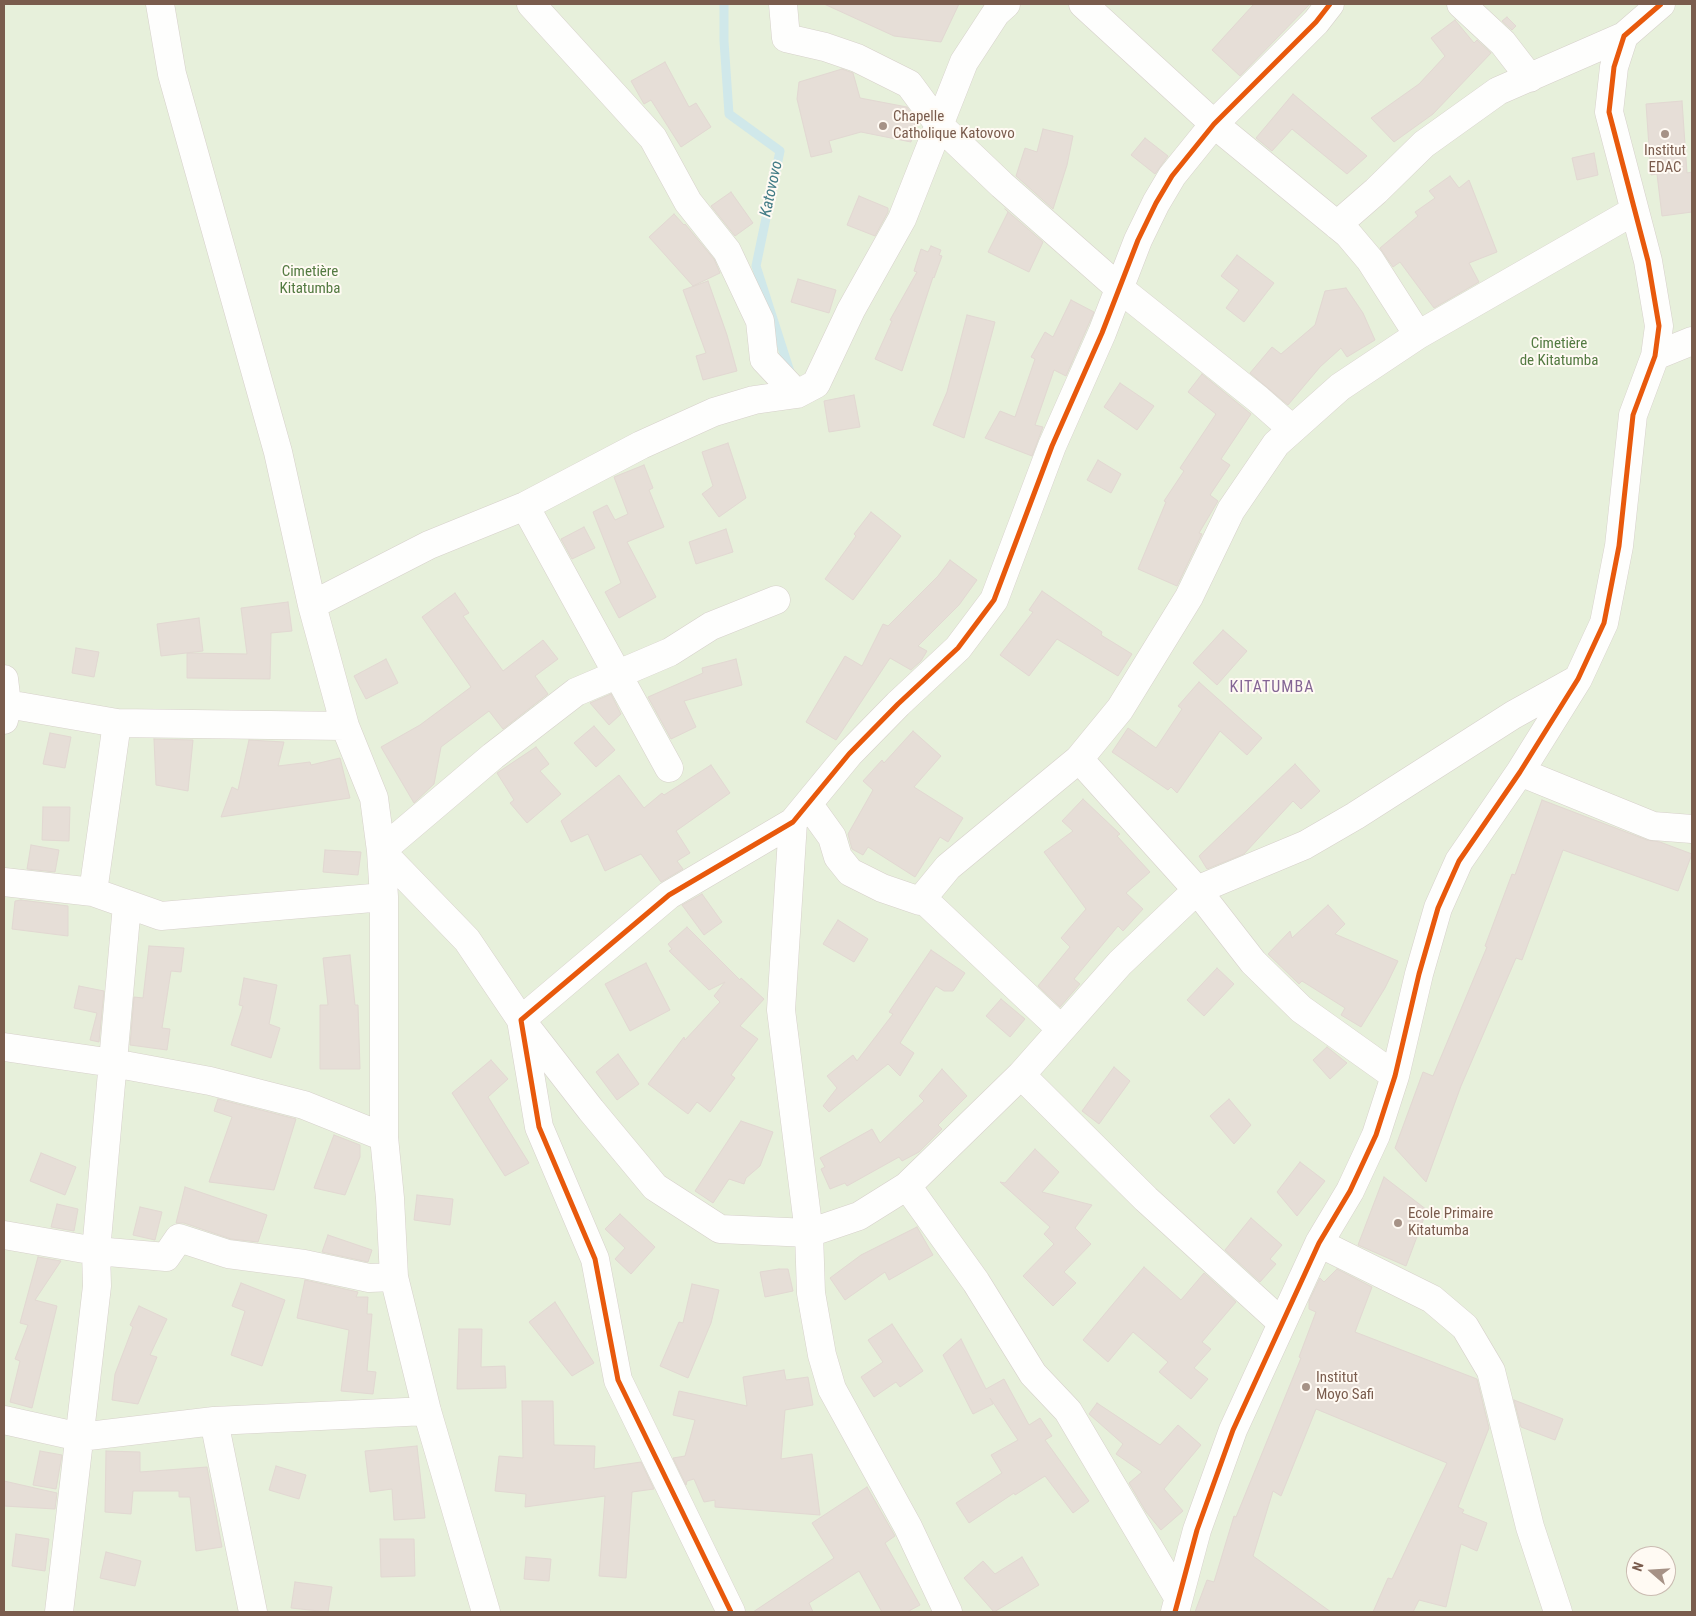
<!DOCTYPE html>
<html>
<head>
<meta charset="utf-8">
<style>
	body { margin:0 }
	#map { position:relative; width:1696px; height:1616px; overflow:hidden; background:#f9f5f0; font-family:"Roboto Condensed",sans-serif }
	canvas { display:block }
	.frame { position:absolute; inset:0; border:5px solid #7a5c4d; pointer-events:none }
	.north { position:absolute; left:1626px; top:1546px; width:50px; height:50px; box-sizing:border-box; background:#fffaf3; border:1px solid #cabbb1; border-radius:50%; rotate:289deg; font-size:14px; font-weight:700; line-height:20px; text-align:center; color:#7a5c4d }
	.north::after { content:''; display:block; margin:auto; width:18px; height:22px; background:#a69286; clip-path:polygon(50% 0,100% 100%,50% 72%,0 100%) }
</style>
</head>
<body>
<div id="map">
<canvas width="1696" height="1616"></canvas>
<div class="frame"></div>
<div class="north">N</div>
</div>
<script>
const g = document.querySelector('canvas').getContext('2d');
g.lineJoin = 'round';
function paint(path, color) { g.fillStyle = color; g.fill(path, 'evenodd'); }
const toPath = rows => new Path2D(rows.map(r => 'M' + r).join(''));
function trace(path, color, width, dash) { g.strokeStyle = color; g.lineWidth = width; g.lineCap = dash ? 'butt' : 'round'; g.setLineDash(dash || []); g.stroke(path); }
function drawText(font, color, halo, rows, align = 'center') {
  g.font = font + ' "Roboto Condensed",sans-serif'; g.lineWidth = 4; g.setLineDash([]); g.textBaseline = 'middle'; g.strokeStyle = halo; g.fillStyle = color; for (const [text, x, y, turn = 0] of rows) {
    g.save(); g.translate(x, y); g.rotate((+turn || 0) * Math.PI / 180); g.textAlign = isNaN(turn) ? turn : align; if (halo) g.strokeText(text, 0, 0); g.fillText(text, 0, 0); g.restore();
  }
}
paint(toPath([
	[4,4,1692,4,1692,1612,4,1612],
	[1636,1556,1666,1556,1666,1586,1636,1586]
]), '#e7f0db');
trace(toPath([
	[724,4,724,41,729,114,780,151,756,266,791,375]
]), '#d0e8ea', 9);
const building = toPath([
	[824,4,959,4,941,42,894,36,824,4],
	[1254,4,1310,4,1240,76,1212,50,1254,4],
	[1507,17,1516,26,1512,30,1502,21,1507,17],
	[1455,20,1474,43,1477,40,1491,53,1433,114,1394,142,1371,118,1419,84,1445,56,1431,38,1455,20],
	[665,62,689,107,696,103,711,127,681,147,651,100,644,104,631,81,665,62],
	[842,69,853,73,860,98,907,107,916,119,911,142,861,132,829,141,832,152,811,157,797,99,799,82,842,69],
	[1293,94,1367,156,1347,174,1292,129,1272,151,1256,138,1293,94],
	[1682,101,1687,173,1692,172,1692,212,1662,216,1657,174,1651,175,1646,104,1682,101],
	[1043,129,1073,136,1067,165,1053,209,1016,176,1025,148,1037,152,1043,129],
	[1145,138,1168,156,1155,174,1131,155,1145,138],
	[1594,153,1598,175,1577,180,1572,158,1594,153],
	[1450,176,1459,188,1469,180,1497,252,1469,263,1479,282,1434,308,1400,262,1393,267,1380,248,1418,216,1415,212,1435,198,1429,191,1450,176],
	[731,192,753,223,735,236,711,206,731,192],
	[859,196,888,208,888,212,875,236,847,225,859,196],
	[1005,209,1043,242,1029,272,988,252,1008,212,1005,209],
	[674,214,684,225,685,224,714,259,720,273,693,286,649,237,674,214],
	[931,246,941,250,939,255,942,256,934,278,933,277,902,371,875,359,892,321,890,320,917,272,914,271,921,249,928,252,931,246],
	[1237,255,1274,283,1244,322,1226,308,1239,290,1221,276,1237,255],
	[798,279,836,290,829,313,791,302,798,279],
	[708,281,727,335,737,371,703,380,696,356,706,353,683,290,708,281],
	[1346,288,1363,313,1375,340,1347,357,1341,348,1320,367,1288,405,1250,373,1272,347,1281,354,1315,325,1325,291,1346,288],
	[1071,300,1094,312,1066,376,1054,370,1035,425,1043,427,1032,456,985,438,1000,411,1015,417,1035,359,1031,357,1045,332,1053,337,1071,300],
	[967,315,995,322,964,438,933,425,947,392,967,315],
	[1202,374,1251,414,1221,459,1230,465,1210,495,1218,501,1199,533,1202,534,1177,586,1138,569,1166,502,1164,501,1184,471,1180,468,1216,414,1188,392,1202,374],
	[1120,383,1154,406,1137,430,1104,407,1120,383],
	[854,395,860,427,829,432,824,401,854,395],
	[728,443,746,498,719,517,702,494,713,486,702,452,728,443],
	[1098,460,1121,474,1111,493,1087,480,1098,460],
	[644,465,653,488,649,490,664,527,627,542,656,597,619,618,605,592,621,583,593,512,607,505,615,520,628,514,614,477,644,465],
	[871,512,901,536,853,600,825,579,856,536,854,534,871,512],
	[584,527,595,548,572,559,561,539,584,527],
	[726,529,733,552,696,564,689,542,726,529],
	[950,560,977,580,959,605,918,646,927,651,921,661,911,670,890,658,836,740,806,722,845,656,862,666,883,624,888,626,938,576,950,560],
	[1042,591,1102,632,1101,635,1132,654,1118,676,1057,639,1029,676,1000,655,1033,612,1029,610,1042,591],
	[455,593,469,613,463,616,503,671,543,640,558,659,535,676,548,694,503,729,489,711,441,747,434,784,414,803,381,747,420,725,471,687,422,617,455,593],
	[288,602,292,631,271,633,270,679,187,678,187,653,247,654,241,608,288,602],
	[199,618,203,651,161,656,157,624,199,618],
	[1223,630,1247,651,1217,685,1193,663,1223,630],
	[76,648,99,652,94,677,72,673,76,648],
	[386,659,398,683,366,699,354,676,386,659],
	[736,659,742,685,684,701,696,727,671,739,648,697,703,673,702,668,736,659],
	[1199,682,1262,738,1247,755,1220,731,1177,793,1171,787,1168,790,1112,752,1128,728,1156,748,1182,709,1178,706,1199,682],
	[611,694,621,714,609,725,590,703,611,694],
	[594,726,615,750,596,767,574,743,594,726],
	[913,731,941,756,914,787,963,818,948,842,940,837,915,877,868,847,863,855,852,849,848,834,873,790,863,781,882,760,884,763,913,731],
	[50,733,71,737,65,768,43,764,50,733],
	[154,739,193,740,188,791,156,785,154,739],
	[249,740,284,742,278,766,310,762,311,765,340,758,350,798,221,817,232,787,238,790,249,740],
	[536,747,549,764,540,771,561,794,527,823,510,803,514,800,497,773,536,747],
	[1295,764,1320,791,1301,809,1293,801,1244,854,1207,869,1199,856,1295,764],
	[711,765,730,793,676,831,690,853,677,861,683,869,661,882,641,854,605,871,588,834,571,842,561,821,619,775,644,808,662,793,664,795,711,765],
	[1083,799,1120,834,1117,836,1150,872,1126,893,1143,909,1123,931,1118,926,1074,979,1080,984,1060,1007,1038,986,1070,947,1061,938,1086,909,1044,852,1073,831,1062,821,1083,799],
	[1542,800,1647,840,1660,842,1692,854,1678,891,1563,850,1522,960,1516,958,1461,1086,1426,1182,1395,1148,1423,1072,1433,1076,1487,947,1485,946,1512,874,1515,875,1542,800],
	[43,807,70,807,69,841,42,840,43,807],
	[31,845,59,850,55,872,27,869,31,845],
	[325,850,361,852,358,875,323,872,325,850],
	[702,894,722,922,704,935,682,905,702,894],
	[21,900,68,906,68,936,12,929,15,901,21,900],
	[1328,905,1345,924,1335,934,1398,961,1385,988,1361,1027,1341,1015,1345,1008,1302,981,1299,984,1268,954,1290,931,1292,938,1328,905],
	[838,920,868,939,854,962,823,944,838,920],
	[687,927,740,980,741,978,764,999,740,1026,758,1039,731,1075,735,1078,710,1112,697,1102,688,1114,648,1084,684,1037,685,1040,720,1002,714,996,725,982,709,990,669,951,672,949,668,944,687,927],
	[149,946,184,948,181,972,171,971,162,1028,170,1029,167,1050,130,1045,134,997,143,998,149,946],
	[931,950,965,973,953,991,944,991,936,986,900,1043,914,1053,900,1076,888,1064,829,1112,823,1106,837,1088,827,1076,853,1055,857,1061,893,1014,889,1012,931,950],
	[350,955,355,1005,358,1005,360,1069,320,1069,320,1005,328,1005,323,958,350,955],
	[646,963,670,1010,630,1031,605,984,646,963],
	[1217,968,1234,984,1204,1016,1187,1000,1217,968],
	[244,978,277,985,269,1024,280,1028,271,1058,231,1045,243,1006,239,1005,244,978],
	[79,986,104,991,99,1042,90,1040,97,1013,74,1008,79,986],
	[1001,999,1025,1019,1010,1037,986,1016,1001,999],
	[1327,1047,1347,1063,1330,1079,1313,1060,1327,1047],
	[618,1054,639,1084,617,1100,596,1072,618,1054],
	[491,1060,508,1079,488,1097,529,1163,505,1176,452,1093,491,1060],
	[1114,1067,1130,1081,1099,1124,1082,1111,1114,1067],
	[942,1069,967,1096,938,1125,942,1129,919,1152,902,1161,899,1157,847,1186,845,1183,830,1189,821,1169,825,1167,820,1158,872,1129,880,1143,924,1101,919,1096,942,1069],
	[218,1099,296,1119,274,1190,209,1182,232,1117,214,1111,218,1099],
	[1229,1099,1251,1125,1234,1144,1210,1116,1229,1099],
	[741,1121,773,1132,760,1166,746,1178,744,1184,729,1179,713,1203,695,1191,741,1121],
	[334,1135,360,1145,360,1157,345,1195,314,1188,334,1135],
	[1035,1149,1059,1172,1042,1192,1092,1205,1075,1228,1091,1244,1064,1272,1076,1283,1053,1306,1023,1276,1054,1244,1044,1234,1050,1227,1000,1182,1005,1183,1035,1149],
	[41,1153,76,1167,65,1195,30,1181,41,1153],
	[1300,1162,1325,1181,1297,1216,1277,1192,1300,1162],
	[1384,1177,1427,1210,1406,1266,1358,1245,1384,1177],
	[185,1187,267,1215,258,1242,231,1239,184,1223,176,1223,185,1187],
	[417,1195,453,1199,450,1225,414,1220,417,1195],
	[57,1204,78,1209,74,1231,51,1227,57,1204],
	[140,1207,162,1212,155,1240,133,1235,140,1207],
	[620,1214,655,1247,631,1274,615,1259,625,1248,605,1229,620,1214],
	[1251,1218,1282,1245,1270,1259,1276,1264,1260,1282,1225,1250,1251,1218],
	[917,1227,933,1255,889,1280,885,1272,845,1300,830,1278,861,1255,917,1227],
	[328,1235,372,1250,368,1262,322,1252,328,1235],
	[38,1257,61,1261,35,1300,57,1306,32,1408,10,1402,20,1361,15,1359,28,1325,20,1323,38,1257],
	[1144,1267,1181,1300,1204,1273,1236,1302,1202,1342,1211,1349,1194,1368,1208,1379,1191,1399,1159,1372,1168,1362,1133,1332,1108,1362,1083,1340,1144,1267],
	[779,1269,788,1269,793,1291,765,1297,760,1272,779,1269],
	[1337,1269,1372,1287,1355,1332,1477,1379,1489,1428,1458,1507,1464,1510,1462,1513,1487,1523,1477,1551,1461,1544,1446,1607,1419,1600,1413,1612,1373,1612,1388,1578,1392,1579,1447,1463,1316,1409,1281,1496,1273,1491,1253,1556,1331,1612,1195,1612,1207,1580,1214,1582,1234,1516,1236,1517,1301,1358,1299,1357,1316,1312,1309,1309,1309,1301,1320,1278,1324,1282,1337,1269],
	[305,1280,358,1292,356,1297,368,1297,367,1314,372,1314,367,1371,376,1372,373,1394,341,1391,349,1330,297,1318,305,1280],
	[241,1283,285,1300,262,1366,231,1355,245,1311,232,1306,241,1283],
	[692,1284,719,1290,711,1323,688,1378,660,1366,679,1322,683,1323,692,1284],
	[555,1302,594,1363,572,1376,529,1322,555,1302],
	[139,1306,167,1319,150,1355,157,1357,138,1404,112,1400,115,1374,133,1327,130,1325,139,1306],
	[892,1324,923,1371,900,1387,896,1382,874,1397,861,1377,883,1362,868,1340,892,1324],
	[459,1329,482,1329,481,1367,505,1366,506,1388,457,1389,459,1329],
	[961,1339,986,1389,1004,1379,1029,1425,1040,1418,1052,1436,1045,1440,1089,1501,1073,1513,1045,1476,1015,1495,1014,1493,969,1523,956,1503,1002,1473,991,1455,1018,1440,990,1398,993,1404,973,1414,943,1355,961,1339],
	[784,1370,786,1380,808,1377,813,1405,785,1410,781,1459,812,1454,820,1515,715,1507,715,1500,704,1502,694,1479,687,1481,686,1485,673,1458,685,1456,695,1420,673,1415,679,1391,747,1406,743,1377,784,1370],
	[1514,1400,1563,1419,1555,1440,1521,1427,1514,1400],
	[522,1401,553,1401,554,1445,595,1446,594,1469,641,1462,654,1489,632,1492,626,1578,599,1576,605,1496,525,1507,526,1494,495,1491,499,1456,523,1458,522,1401],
	[1097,1403,1160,1445,1178,1425,1201,1445,1164,1489,1183,1511,1161,1530,1146,1512,1129,1483,1142,1472,1116,1454,1123,1444,1089,1414,1097,1403],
	[417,1446,425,1518,394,1520,392,1489,370,1492,365,1451,417,1446],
	[40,1451,62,1455,56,1489,33,1485,40,1451],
	[106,1451,140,1452,140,1472,207,1467,222,1547,196,1551,190,1497,179,1497,179,1491,133,1491,131,1514,105,1512,106,1451],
	[276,1466,306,1475,299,1499,269,1490,276,1466],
	[4,1481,57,1493,55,1509,4,1506,4,1481],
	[867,1487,895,1536,885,1543,920,1605,907,1612,882,1612,859,1571,809,1603,813,1612,753,1612,834,1558,812,1523,867,1487],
	[16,1534,49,1539,45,1571,12,1566,16,1534],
	[380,1539,414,1539,415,1576,381,1577,380,1539],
	[106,1552,141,1561,135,1586,100,1578,106,1552],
	[526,1557,551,1559,549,1581,524,1579,526,1557],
	[1022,1557,1039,1585,994,1612,964,1578,983,1561,995,1574,1022,1557],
	[295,1582,332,1587,328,1612,291,1608,295,1582]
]);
paint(building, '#e6ded7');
trace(building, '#e2d8d2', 1);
const minor = toPath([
	[160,4,172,74,278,452,312,605,345,726,374,798,381,851,384,897,384,1137,390,1198,394,1277,427,1411,486,1612],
	[531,4,653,138,688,202,727,251,760,321,764,359,797,394],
	[783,4,786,38,825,47,857,58,909,84,940,126,1002,185,1119,288,1258,399,1292,429],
	[1083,4,1214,124,1348,234,1370,260,1418,335],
	[1461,4,1503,43,1530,78],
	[1337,225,1376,191,1424,144,1498,91,1624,36],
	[1655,356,1692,341],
	[525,506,669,768],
	[312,605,429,545,525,506,641,445,714,412,754,400,797,394,816,384,851,310,902,219,964,62,996,13,1006,4],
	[4,679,7,704,4,720],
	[7,704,117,723,345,726],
	[1079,759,1197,890,1253,962,1301,1009,1395,1076],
	[1520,772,1653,826,1692,829],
	[809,805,832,837,838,857,850,872,882,888,920,901,948,867,1079,759,1120,709,1189,597,1231,510,1276,444,1340,387,1418,335,1634,211],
	[793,822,781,1010,809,1233,811,1293,822,1355,832,1389,908,1527,948,1612],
	[381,851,467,940,521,1020,591,1110,655,1187,720,1229,809,1233,859,1216,907,1186,1021,1075,1120,963,1197,890,1305,845,1355,816,1513,715,1576,680],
	[381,851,493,756,576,692,670,652,711,626,776,600],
	[4,882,93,892,161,916,384,897],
	[93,892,117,723],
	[922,898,1061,1029],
	[4,1047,113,1063,210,1081,304,1105,384,1137],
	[1021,1075,1146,1199,1281,1322],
	[907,1186,976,1282,1033,1374,1068,1411,1178,1597],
	[4,1235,96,1251,166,1257,179,1238,228,1254,304,1264,369,1278,394,1277],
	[1319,1243,1432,1299,1465,1327,1491,1371,1530,1527,1558,1612],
	[4,1420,80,1437,214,1421,427,1411],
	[214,1421,253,1612],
	[59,1612,97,1286,96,1251,127,905],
	[731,1612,618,1380,595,1259,539,1127,521,1020,669,895,793,822,849,754,898,704,958,648,994,600,1052,446,1102,333,1138,240,1156,203,1172,176,1214,124,1316,22,1330,4],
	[1175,1612,1197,1530,1233,1430,1319,1243,1350,1191,1376,1135,1395,1076,1419,974,1438,908,1459,861,1520,772,1578,679,1604,623,1619,546,1633,415,1655,356,1659,326,1648,261,1609,112,1614,67,1624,36,1661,4]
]);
trace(minor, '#d7d1cb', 29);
trace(minor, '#fefefd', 28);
trace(toPath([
	[731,1612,618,1380,595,1259,539,1127,521,1020,669,895,793,822,849,754,898,704,958,648,994,600,1052,446,1102,333,1138,240,1156,203,1172,176,1214,124,1316,22,1330,4],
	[1175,1612,1197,1530,1233,1430,1319,1243,1350,1191,1376,1135,1395,1076,1419,974,1438,908,1459,861,1520,772,1578,679,1604,623,1619,546,1633,415,1655,356,1659,326,1648,261,1609,112,1614,67,1624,36,1661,4]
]), '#e8590c', 5);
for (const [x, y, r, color] of [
	[883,126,5,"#a69286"],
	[1665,134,5,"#a69286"],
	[1398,1223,5,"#a69286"],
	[1306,1387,5,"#a69286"]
]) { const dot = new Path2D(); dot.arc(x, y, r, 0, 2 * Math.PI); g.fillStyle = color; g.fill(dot); trace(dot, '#fffaf3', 2); }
drawText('15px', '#7a5c4d', '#fffaf3', [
	["Chapelle",893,117],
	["Catholique Katovovo",893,134],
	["Institut",1665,151,"center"],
	["EDAC",1665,168,"center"],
	["Ecole Primaire",1408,1214],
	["Kitatumba",1408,1231],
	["Institut",1316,1378],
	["Moyo Safi",1316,1395]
], 'left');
drawText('15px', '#537a41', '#fffaf3', [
	["Cimetière",310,272],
	["Kitatumba",310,289],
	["Cimetière",1559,344],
	["de Kitatumba",1559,361]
]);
drawText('italic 16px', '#437c86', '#fffaf3', [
	["Katovovo",772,189,-78]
]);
g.letterSpacing = '1px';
drawText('16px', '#846695', '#fffaf3', [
	["KITATUMBA",1272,688]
]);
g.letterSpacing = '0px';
</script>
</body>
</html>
